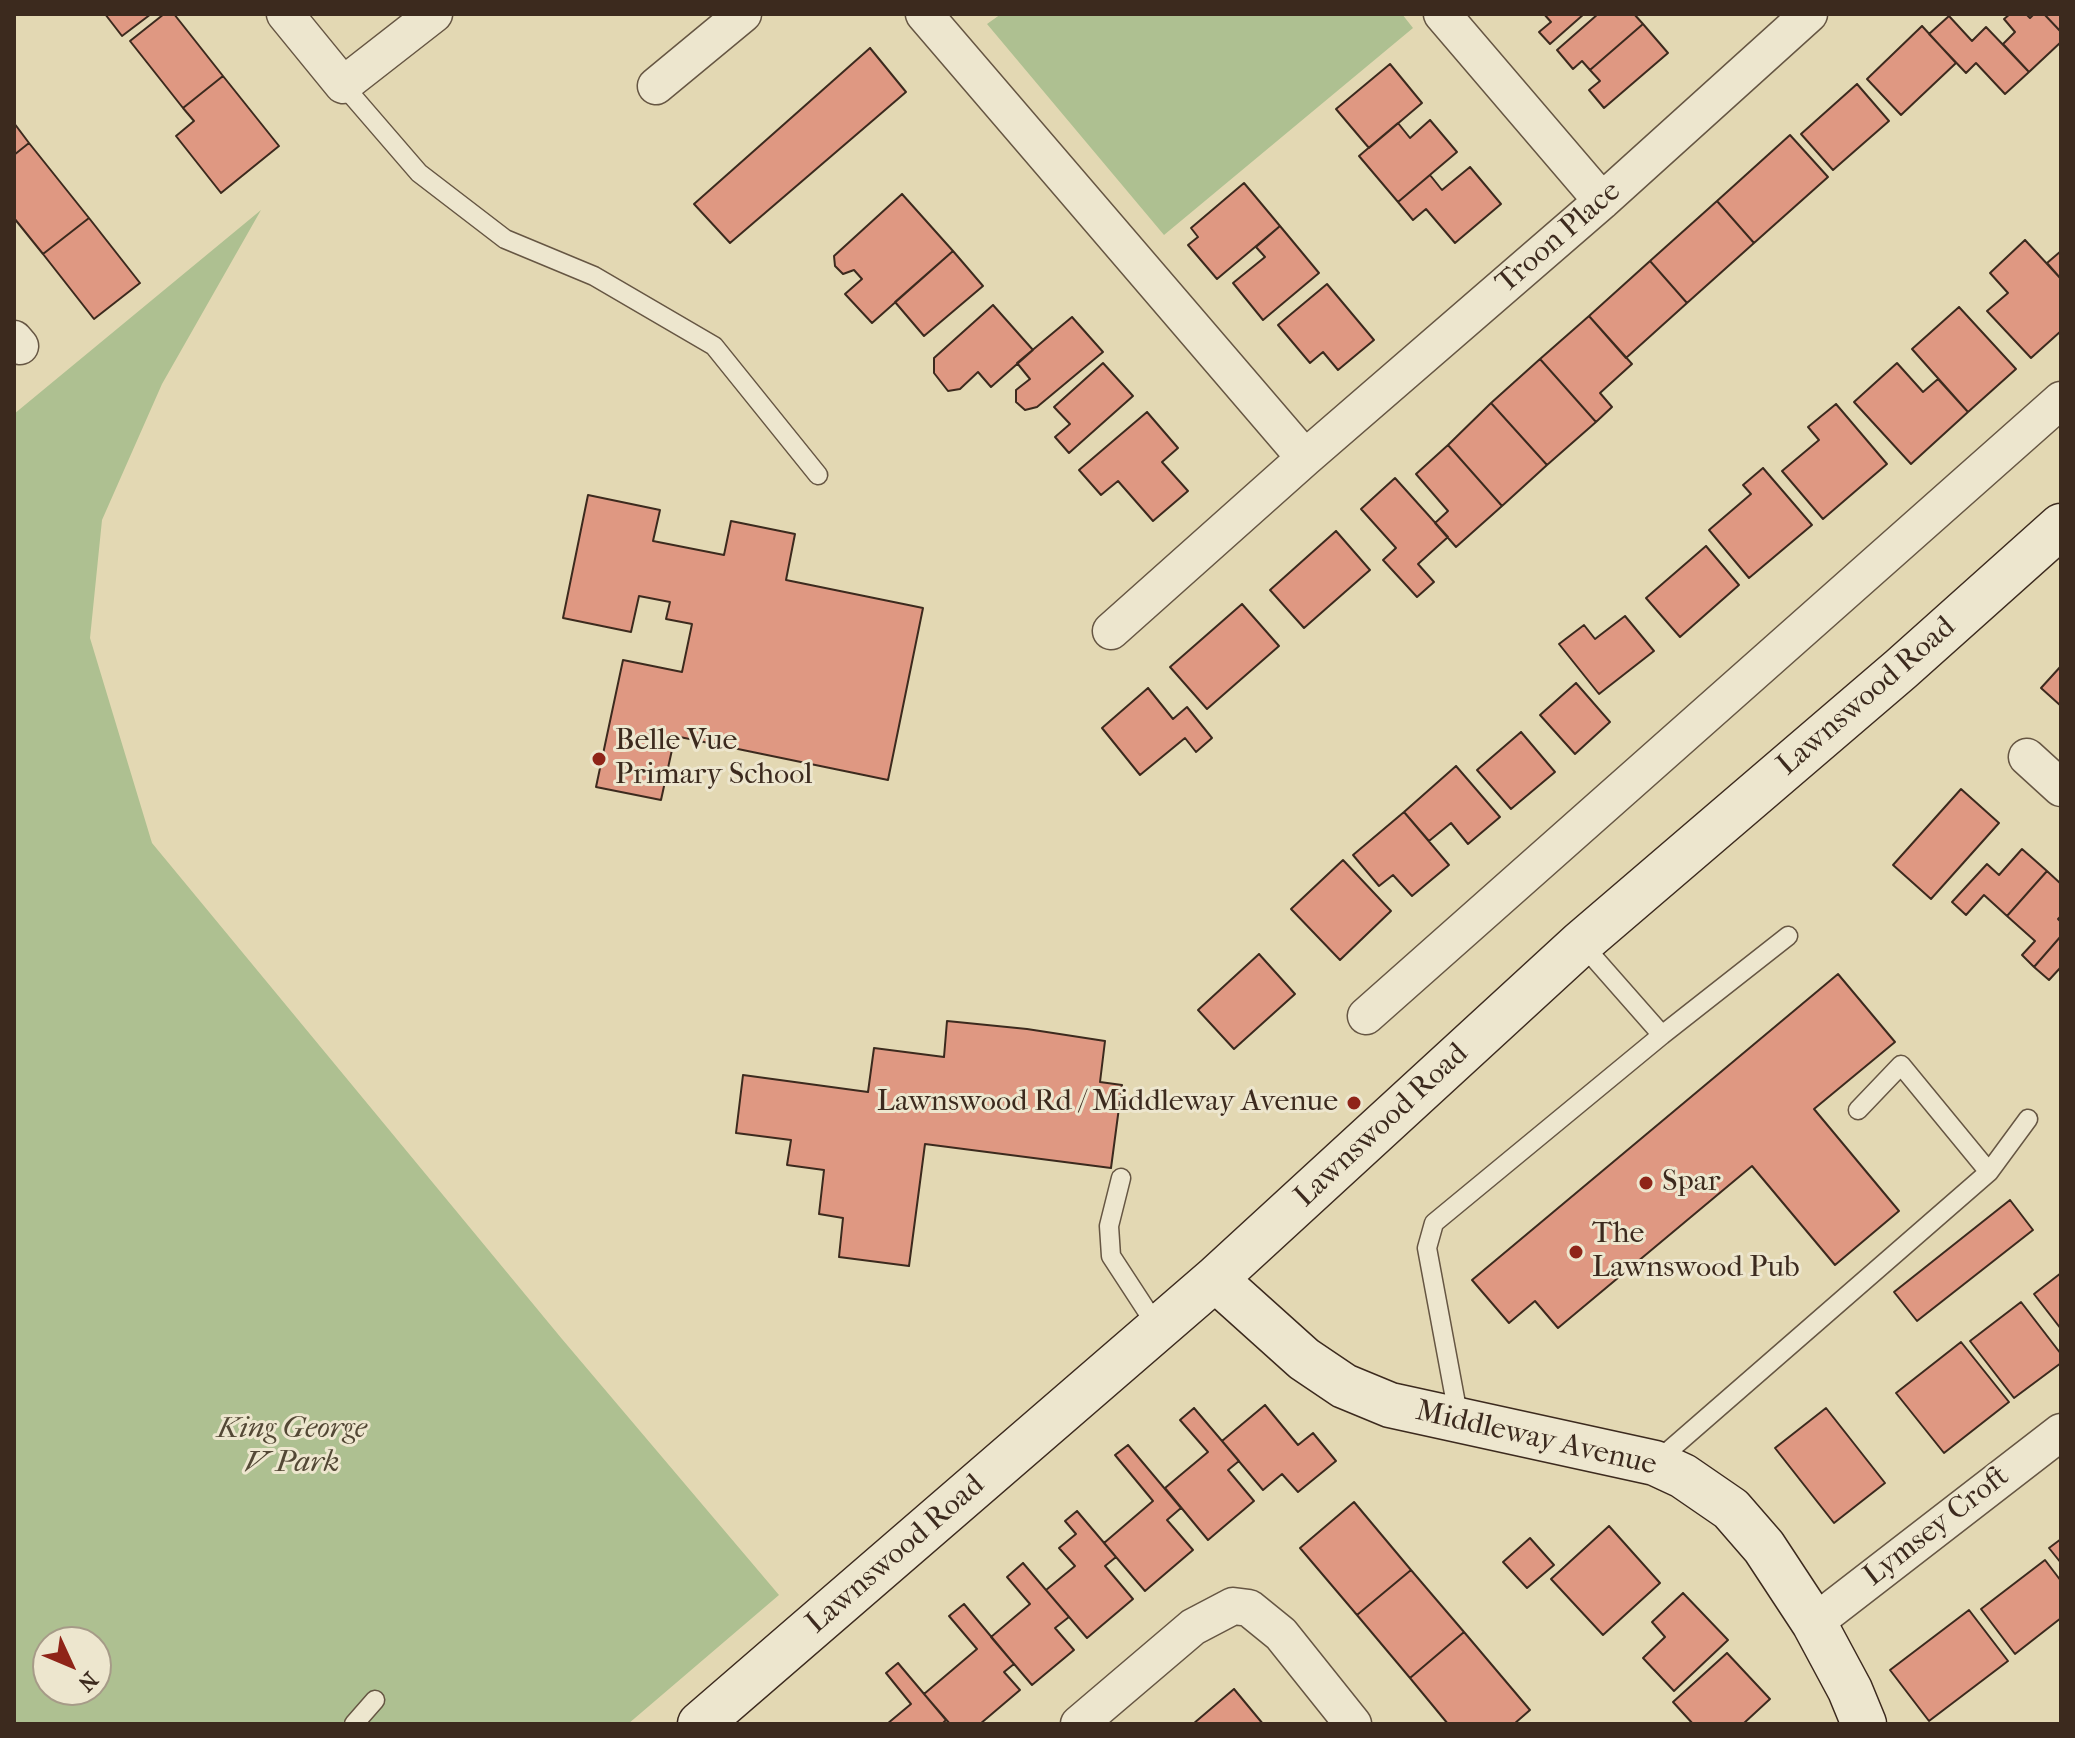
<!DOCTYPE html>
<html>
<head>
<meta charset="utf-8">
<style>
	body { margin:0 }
	#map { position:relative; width:2075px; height:1738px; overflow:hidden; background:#e3d8b3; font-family:"IM FELL French Canon",serif }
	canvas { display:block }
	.frame { position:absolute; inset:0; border:16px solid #3c2a1e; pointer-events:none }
	.north { position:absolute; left:32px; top:1626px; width:80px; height:80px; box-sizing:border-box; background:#ede6ce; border:2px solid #a69b88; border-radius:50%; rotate:134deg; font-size:22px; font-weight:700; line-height:32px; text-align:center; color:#3c2a1e }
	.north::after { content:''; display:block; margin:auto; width:28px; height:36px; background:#8f2418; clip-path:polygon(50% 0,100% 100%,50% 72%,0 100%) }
</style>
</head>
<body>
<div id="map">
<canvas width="2075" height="1738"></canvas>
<div class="frame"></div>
<div class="north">N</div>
</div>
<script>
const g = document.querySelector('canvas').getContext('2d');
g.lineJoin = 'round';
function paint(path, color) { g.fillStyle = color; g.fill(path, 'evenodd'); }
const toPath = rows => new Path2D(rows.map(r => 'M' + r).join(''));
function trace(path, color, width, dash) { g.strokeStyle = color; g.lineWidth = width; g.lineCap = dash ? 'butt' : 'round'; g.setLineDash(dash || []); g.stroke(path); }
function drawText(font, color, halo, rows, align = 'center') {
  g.font = font + ' "IM FELL French Canon",serif'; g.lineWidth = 6; g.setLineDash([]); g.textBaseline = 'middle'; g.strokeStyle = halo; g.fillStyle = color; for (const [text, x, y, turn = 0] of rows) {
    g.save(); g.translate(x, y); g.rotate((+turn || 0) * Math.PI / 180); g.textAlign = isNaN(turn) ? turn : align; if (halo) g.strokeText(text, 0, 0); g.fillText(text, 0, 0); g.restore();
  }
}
paint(toPath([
	[1001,14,1402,14,1413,28,1164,235,987,24],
	[261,210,162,384,102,520,90,638,152,843,562,1339,779,1595,628,1724,14,1724,14,414],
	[48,1642,96,1642,96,1690,48,1690]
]), '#aec091');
const building = toPath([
	[105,14,151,14,122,36,105,14],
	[164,14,174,14,223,76,183,108,130,41,164,14],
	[1544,14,1584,14,1550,44,1539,32,1551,22,1544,14],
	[1598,14,1634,14,1643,24,1590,70,1582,61,1573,69,1557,50,1598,14],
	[2010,14,2026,14,2030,18,2034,14,2044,14,2061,32,2061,42,2029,72,2003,44,2015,32,2004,19,2010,14],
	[2044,14,2061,14,2061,32,2044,14],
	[1949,16,1972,41,1986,27,2029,72,2005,94,1976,63,1966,73,1929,34,1949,16],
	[1643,24,1668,53,1604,108,1589,90,1600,81,1590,70,1643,24],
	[1922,26,1956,63,1901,115,1867,79,1922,26],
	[870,48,906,92,730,243,694,204,870,48],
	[1390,64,1422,103,1369,148,1336,109,1390,64],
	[223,76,279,146,221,193,176,136,194,121,183,108,223,76],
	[1857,84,1889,121,1833,170,1801,134,1857,84],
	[1430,120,1457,152,1398,202,1359,156,1398,123,1410,138,1430,120],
	[14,123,29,143,14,155,14,123],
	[1790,135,1828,177,1754,243,1717,201,1790,135],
	[29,143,89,218,43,254,14,218,14,155,29,143],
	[1470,167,1501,204,1455,243,1426,209,1413,220,1398,202,1430,175,1442,190,1470,167],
	[1244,183,1280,226,1217,279,1188,245,1198,237,1191,228,1244,183],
	[902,194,953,251,872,323,845,294,862,279,854,270,843,274,835,266,834,256,902,194],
	[1717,201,1754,243,1687,303,1650,261,1717,201],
	[89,218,140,283,94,319,43,254,89,218],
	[1280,226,1319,273,1263,320,1233,283,1265,257,1256,247,1280,226],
	[2025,240,2061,279,2061,331,2031,358,1987,311,2008,293,1990,273,2025,240],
	[953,251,983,286,924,336,895,302,953,251],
	[2061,251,2061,279,2047,263,2061,251],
	[1650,261,1687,303,1626,358,1589,316,1650,261],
	[1327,284,1374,340,1338,370,1323,352,1310,363,1278,325,1327,284],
	[993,305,1033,350,991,387,978,372,960,389,948,391,934,373,934,358,993,305],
	[1959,307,2016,369,1968,412,1912,349,1959,307],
	[1589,316,1632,364,1600,393,1612,407,1596,422,1540,359,1589,316],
	[1072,317,1103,352,1037,407,1025,410,1016,402,1016,390,1030,379,1017,363,1072,317],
	[1540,359,1596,422,1547,465,1491,403,1540,359],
	[1103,363,1133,396,1069,453,1055,437,1070,424,1054,407,1103,363],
	[1897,363,1923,392,1938,379,1968,412,1911,464,1854,402,1897,363],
	[1491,403,1547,465,1502,506,1448,445,1491,403],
	[1836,404,1887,464,1823,519,1782,471,1819,440,1808,427,1836,404],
	[1147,412,1178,448,1162,462,1188,491,1153,521,1118,481,1101,495,1079,470,1147,412],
	[1448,445,1502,506,1456,547,1435,523,1448,511,1416,474,1448,445],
	[1763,468,1812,525,1749,578,1709,530,1751,494,1743,485,1763,468],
	[1395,478,1448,537,1418,564,1434,582,1417,597,1383,560,1396,548,1361,509,1395,478],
	[588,495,660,510,653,541,724,555,731,521,795,534,786,580,923,608,888,780,675,736,661,800,596,787,623,660,682,672,692,624,666,619,670,602,639,596,631,632,563,618,588,495],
	[1336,531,1370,570,1304,628,1270,590,1336,531],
	[1706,546,1739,585,1680,637,1646,598,1706,546],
	[1242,604,1279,646,1207,709,1170,667,1242,604],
	[1625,616,1654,651,1599,694,1559,644,1584,625,1595,639,1625,616],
	[2061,666,2061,706,2041,688,2061,666],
	[1576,683,1610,722,1575,754,1540,715,1576,683],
	[1148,688,1173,719,1187,707,1212,738,1196,752,1185,738,1140,775,1102,728,1148,688],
	[1521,732,1555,772,1511,809,1477,770,1521,732],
	[1456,766,1500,817,1468,844,1451,823,1429,841,1404,812,1456,766],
	[1961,789,1999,823,1931,899,1893,865,1961,789],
	[1404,812,1449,865,1412,896,1393,875,1379,886,1353,855,1404,812],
	[2022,849,2047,871,2007,916,1984,895,1966,915,1952,902,1987,864,1999,875,2022,849],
	[1343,860,1391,911,1340,960,1291,909,1343,860],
	[2047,871,2061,884,2061,916,2058,919,2061,922,2061,936,2034,967,2022,955,2035,941,2007,916,2047,871],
	[2061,936,2061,967,2049,980,2034,967,2061,936],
	[1259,954,1295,994,1234,1049,1198,1010,1259,954],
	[1838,974,1895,1042,1814,1109,1899,1211,1835,1265,1752,1166,1558,1328,1535,1301,1509,1323,1472,1280,1838,974],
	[947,1021,1027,1029,1105,1041,1100,1082,1122,1085,1111,1168,925,1144,909,1266,839,1257,843,1218,819,1214,824,1170,787,1165,791,1140,736,1133,743,1075,868,1092,874,1048,944,1057,947,1021],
	[2010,1200,2033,1230,1917,1321,1894,1292,2010,1200],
	[2061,1273,2061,1329,2034,1294,2061,1273],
	[2021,1302,2061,1354,2061,1363,2014,1398,1970,1341,2021,1302],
	[1961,1342,2009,1402,1944,1453,1896,1393,1961,1342],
	[1265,1405,1298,1445,1313,1433,1336,1461,1298,1492,1282,1474,1263,1490,1222,1441,1265,1405],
	[1194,1408,1239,1461,1228,1470,1254,1501,1208,1540,1165,1488,1208,1452,1180,1420,1194,1408],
	[1826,1408,1885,1483,1834,1523,1775,1448,1826,1408],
	[1128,1445,1181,1508,1167,1520,1193,1550,1145,1591,1104,1543,1153,1501,1115,1455,1128,1445],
	[1354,1502,1411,1570,1357,1615,1300,1548,1354,1502],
	[1077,1511,1116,1557,1105,1566,1133,1599,1087,1638,1046,1590,1075,1566,1059,1548,1076,1534,1065,1521,1077,1511],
	[1609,1526,1660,1583,1603,1635,1551,1579,1609,1526],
	[1530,1538,1554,1565,1527,1588,1503,1562,1530,1538],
	[2061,1539,2061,1563,2049,1548,2061,1539],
	[2045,1560,2061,1581,2061,1618,2015,1654,1981,1609,2045,1560],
	[1023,1563,1069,1617,1055,1628,1074,1650,1032,1685,991,1637,1030,1604,1007,1577,1023,1563],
	[1411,1570,1464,1632,1410,1678,1357,1615,1411,1570],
	[1683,1593,1728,1640,1674,1691,1643,1658,1665,1637,1652,1622,1683,1593],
	[964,1604,1014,1664,1004,1672,1020,1690,980,1724,950,1724,924,1694,977,1649,949,1616,964,1604],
	[1969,1610,2008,1661,1929,1721,1890,1670,1969,1610],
	[1464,1632,1530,1710,1514,1724,1448,1724,1410,1678,1464,1632],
	[1727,1653,1770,1699,1743,1724,1693,1724,1673,1702,1727,1653],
	[898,1663,946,1720,942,1724,887,1724,911,1704,886,1673,898,1663],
	[1234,1689,1263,1724,1193,1724,1234,1689]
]);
paint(building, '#df9882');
trace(building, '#3c2a1e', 2);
const lane = toPath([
	[343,85,419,173,505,239,594,276,714,346,818,475],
	[1581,943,1662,1035],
	[1858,1110,1901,1065,1989,1172],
	[1121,1178,1109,1226,1111,1256,1158,1328],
	[1459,1420,1427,1248,1434,1223,1662,1035,1788,936],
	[1657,1461,1989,1172,2028,1119],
	[354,1724,375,1700]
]);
const street = toPath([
	[285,14,343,85,434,14],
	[924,14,1305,458],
	[1442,14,1602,201],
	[656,86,743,14],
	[14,339,20,346],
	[1111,631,1305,458,1602,201,1809,14],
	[2027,757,2061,788],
	[1366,1016,2061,400],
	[1814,1623,2061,1432],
	[1079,1724,1193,1627,1233,1606,1249,1608,1281,1634,1353,1724]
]);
const secondary = toPath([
	[1215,1279,1304,1359,1344,1386,1390,1405,1655,1463,1683,1476,1731,1509,1764,1547,1814,1623,1850,1690,1864,1724],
	[700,1724,1215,1279,1581,943,1901,669,2061,526]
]);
trace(lane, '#665643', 21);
trace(street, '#665643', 39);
trace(secondary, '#3c2a1e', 47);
trace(lane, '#ede6ce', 18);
trace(street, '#ede6ce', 36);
trace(secondary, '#ede6ce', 44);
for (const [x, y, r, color] of [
	[599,759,8,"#8f2418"],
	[1354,1103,8,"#8f2418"],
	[1646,1183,8,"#8f2418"],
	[1576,1252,8,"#8f2418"]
]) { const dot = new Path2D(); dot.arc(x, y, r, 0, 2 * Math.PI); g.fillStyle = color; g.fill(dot); trace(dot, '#ede6ce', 3); }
drawText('30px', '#3c2a1e', '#ede6ce', [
	["Troon Place",1559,238,-41],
	["Lawnswood Road",1867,697,-41],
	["Lawnswood Road",1382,1126,-43],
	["Middleway Avenue",1536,1439,13],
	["Lymsey Croft",1937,1527,-38],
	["Lawnswood Road",896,1555,-41]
]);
drawText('30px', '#3c2a1e', '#ede6ce', [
	["Belle Vue",615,742],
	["Primary School",615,776],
	["Lawnswood Rd / Middleway Avenue",1338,1103,"right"],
	["Spar",1662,1183],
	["The",1592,1235],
	["Lawnswood Pub",1592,1269]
], 'left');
drawText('italic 30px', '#534835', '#ede6ce', [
	["King George",292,1430],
	["V Park",292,1464]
]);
</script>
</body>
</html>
